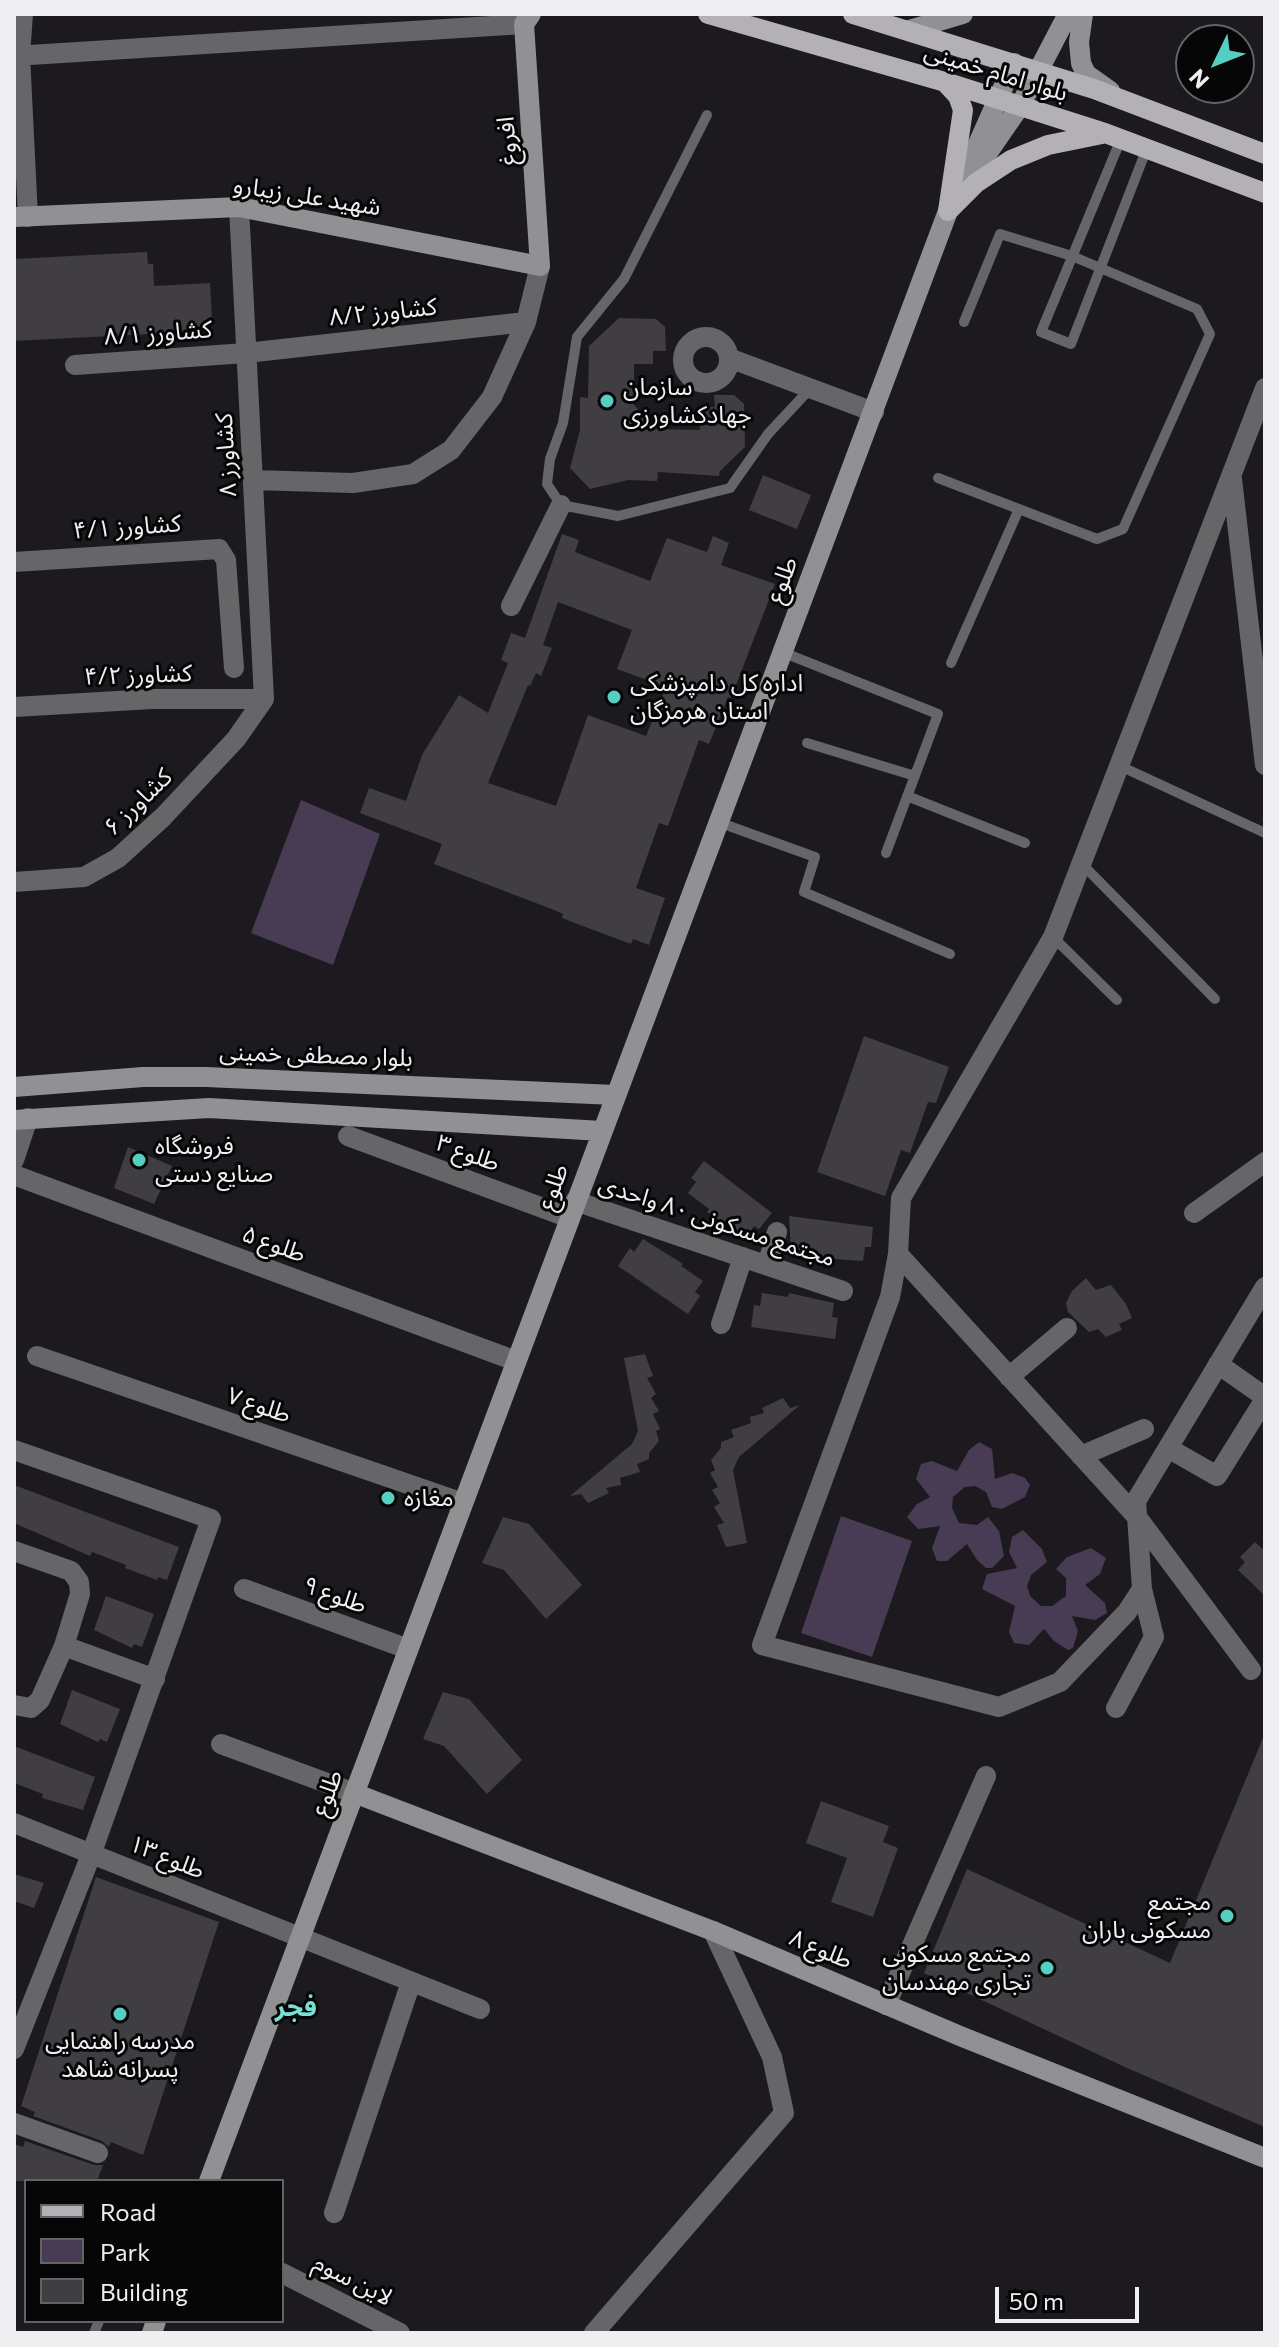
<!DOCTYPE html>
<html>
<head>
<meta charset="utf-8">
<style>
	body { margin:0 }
	#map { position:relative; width:1279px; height:2347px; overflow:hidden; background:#1c1a1e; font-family:Commissioner,sans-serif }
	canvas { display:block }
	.frame { position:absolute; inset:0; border:16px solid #efeef1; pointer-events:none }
	.legend { position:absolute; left:24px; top:2179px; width:260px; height:144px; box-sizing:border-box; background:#060607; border:2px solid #636365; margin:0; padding:10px 14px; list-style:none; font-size:24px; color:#efeef1 }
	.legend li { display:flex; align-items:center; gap:16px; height:40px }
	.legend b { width:40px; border:2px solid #636365 }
	.north { position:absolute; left:1175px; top:24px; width:80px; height:80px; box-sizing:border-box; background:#060607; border:2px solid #636365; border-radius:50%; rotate:227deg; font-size:22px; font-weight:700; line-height:32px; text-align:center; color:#efeef1 }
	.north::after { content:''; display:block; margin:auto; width:28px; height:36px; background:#57cec2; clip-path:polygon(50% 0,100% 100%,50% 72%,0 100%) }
	.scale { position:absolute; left:995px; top:2287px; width:144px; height:36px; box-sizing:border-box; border:4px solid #efeef1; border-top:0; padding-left:10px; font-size:24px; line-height:28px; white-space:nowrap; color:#efeef1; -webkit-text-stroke:6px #060607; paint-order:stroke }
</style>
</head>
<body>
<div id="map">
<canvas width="1279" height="2347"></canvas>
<div class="frame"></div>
<ul class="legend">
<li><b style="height:10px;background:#b3b1b5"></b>Road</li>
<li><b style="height:22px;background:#483b54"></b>Park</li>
<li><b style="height:22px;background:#403e42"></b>Building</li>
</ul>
<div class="north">N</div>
<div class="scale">50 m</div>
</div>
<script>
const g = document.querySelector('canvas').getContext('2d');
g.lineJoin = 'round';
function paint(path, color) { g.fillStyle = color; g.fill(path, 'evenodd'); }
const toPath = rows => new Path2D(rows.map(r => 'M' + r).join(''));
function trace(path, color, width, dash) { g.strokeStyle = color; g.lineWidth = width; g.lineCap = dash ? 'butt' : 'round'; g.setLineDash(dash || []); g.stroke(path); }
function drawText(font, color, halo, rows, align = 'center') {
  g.font = font + ' Commissioner,"Noto Sans Arabic",sans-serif'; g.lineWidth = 6; g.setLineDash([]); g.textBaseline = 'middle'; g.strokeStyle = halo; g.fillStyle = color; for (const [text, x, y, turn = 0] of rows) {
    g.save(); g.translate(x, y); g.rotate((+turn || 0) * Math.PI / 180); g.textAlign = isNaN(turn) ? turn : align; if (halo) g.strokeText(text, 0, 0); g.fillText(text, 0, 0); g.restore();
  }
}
paint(toPath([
	[301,800,380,834,333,965,251,933],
	[979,1442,992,1449,995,1479,1012,1473,1025,1478,1030,1485,1025,1497,1002,1509,992,1507,986,1492,975,1486,965,1487,953,1497,952,1508,959,1523,977,1525,988,1517,999,1531,1004,1556,992,1568,986,1568,977,1560,967,1544,947,1561,937,1561,932,1548,940,1526,918,1529,907,1517,917,1504,930,1497,916,1479,921,1464,932,1461,957,1471,969,1450],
	[841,1516,912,1541,872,1657,801,1633],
	[1023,1530,1042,1549,1047,1562,1031,1575,1027,1586,1030,1596,1041,1606,1052,1606,1066,1596,1066,1578,1056,1569,1067,1557,1091,1548,1106,1558,1100,1574,1085,1585,1105,1603,1107,1613,1095,1620,1072,1616,1078,1631,1073,1648,1068,1650,1054,1641,1044,1629,1029,1645,1014,1643,1009,1632,1015,1606,982,1589,987,1574,1017,1568,1009,1552,1012,1537]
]), '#483b54');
paint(toPath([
	[147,252,148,264,153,264,154,286,210,283,212,319,206,320,207,331,14,341,14,259],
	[619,318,656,319,665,327,666,351,653,351,653,364,634,364,634,405,657,429,700,430,699,407,715,407,714,395,734,395,744,404,745,447,720,471,719,476,658,472,657,481,628,480,590,489,570,468,580,430,580,397,588,398,589,346],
	[763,475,811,495,797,529,749,510],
	[562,534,579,540,575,552,650,581,667,538,707,552,713,536,729,543,721,565,775,584,731,698,728,697,709,744,699,740,668,826,659,823,636,888,665,898,649,945,633,939,631,944,588,928,562,918,563,914,554,910,434,864,442,844,360,813,369,788,406,801,422,755,459,695,488,713,508,663,501,660,511,633,525,638],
	[558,602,632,630,617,669,666,687,646,736,588,715,556,806,488,783,528,685,530,686,536,673,541,676,552,648,543,645],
	[864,1036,949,1067,936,1103,928,1102,910,1153,901,1150,885,1196,817,1172],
	[128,1147,172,1166,154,1204,114,1188],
	[704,1161,772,1213,759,1229,754,1226,746,1238,707,1212,709,1209,688,1193,696,1182,691,1178],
	[789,1216,873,1227,871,1247,865,1247,863,1261,817,1258,817,1255,791,1251],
	[643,1239,683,1264,681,1266,703,1281,695,1292,700,1296,688,1314,618,1266,630,1248,634,1252],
	[1086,1278,1096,1290,1111,1285,1126,1304,1132,1318,1119,1324,1122,1330,1106,1337,1098,1329,1089,1332,1068,1312,1066,1303,1072,1291],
	[762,1293,788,1297,789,1293,834,1303,832,1317,838,1318,835,1339,751,1327,754,1305,760,1306],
	[645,1354,653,1376,647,1378,656,1394,651,1398,659,1411,653,1414,660,1429,656,1431,659,1441,649,1453,649,1459,637,1464,640,1472,620,1478,621,1485,606,1488,609,1493,588,1503,581,1494,570,1496,632,1444,638,1431,624,1358],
	[783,1398,790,1408,800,1405,739,1457,733,1470,747,1543,726,1547,717,1525,724,1523,714,1507,720,1503,712,1490,718,1487,710,1473,715,1470,711,1460,721,1448,721,1442,734,1437,731,1430,751,1423,750,1417,764,1413,762,1408],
	[14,1485,179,1547,167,1580,158,1577,157,1580,125,1568,126,1565,92,1552,90,1556,14,1523],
	[503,1517,529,1524,582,1585,546,1619,504,1570,482,1563],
	[1255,1542,1265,1551,1265,1596,1238,1570,1245,1562,1240,1557],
	[106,1596,154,1614,142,1647,134,1644,132,1648,94,1630],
	[72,1690,120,1709,107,1742,100,1739,98,1742,60,1724],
	[443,1692,469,1699,522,1760,487,1794,444,1746,423,1739],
	[1265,1733,1265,2127,1127,2068,924,1973,967,1869,1170,1963],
	[14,1746,95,1777,83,1810,42,1798,43,1794,14,1783],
	[821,1801,889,1826,883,1842,898,1848,873,1917,831,1902,847,1858,806,1843],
	[14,1874,44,1883,34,1908,14,1901],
	[96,1877,219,1922,143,2155,111,2142,109,2147,102,2141,33,2116,35,2112,21,2106],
	[25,2141,94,2165,103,2165,97,2181,14,2181,14,2144,23,2147]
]), '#403e42');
trace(toPath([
	[707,115,624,279,577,337,563,423,550,459,547,484,561,505,618,516,730,488,768,434,808,391],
	[1121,139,1041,332,1071,344,1147,148],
	[938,478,1097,539,1123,529,1210,334,1197,309,1072,256,1000,234,964,322],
	[782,652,938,714,886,853],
	[951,663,1019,509],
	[807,743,915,776],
	[1120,766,1265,833],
	[907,796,1025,843],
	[718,822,815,857,804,892,950,954],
	[1082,864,1215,999],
	[1053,937,1117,1000],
	[94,2333,99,2321]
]), '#666567', 10);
trace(toPath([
	[23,14,20,55,28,217],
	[14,56,524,24],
	'683 360a23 23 0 1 1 46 0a23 23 0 1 1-46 0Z',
	[729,358,874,412],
	[75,365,246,353,526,322],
	[1265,388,1053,937,901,1198,898,1254,890,1297,762,1645,999,1707,1060,1682,1127,1612,1142,1589,1136,1501,1265,1287],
	[1232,479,1265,765],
	[253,480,353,483,413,474,451,450,492,397,526,322,540,266],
	[14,562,219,549,226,560,234,668],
	[511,606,561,505],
	[14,707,152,699,264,699],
	[14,882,84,877,118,858,163,817,236,739,264,699,239,207],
	[348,1136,570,1218],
	[14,1160,28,1118],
	[14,1175,516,1361],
	[575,1201,843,1291],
	[1194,1213,1265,1162],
	[898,1254,1137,1517,1251,1670],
	[767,1265,777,1232],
	[721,1324,743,1257],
	[37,1356,463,1503],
	[1218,1364,1265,1397],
	[1009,1377,1067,1328],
	[1168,1448,1217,1476,1265,1399],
	[14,1450,211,1519,91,1855,14,2049],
	[1081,1456,1144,1429],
	[14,1551,71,1571,79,1582,80,1594,64,1646,40,1700,31,1708,14,1705],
	[244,1589,408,1649],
	[64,1646,155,1679],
	[1116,1708,1154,1637,1142,1589],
	[221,1744,354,1793],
	[14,1823,480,2009],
	[886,2005,986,1776],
	[14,2123,98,2153],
	[334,2213,411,1982],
	[282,2273,400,2333],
	[594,2333,784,2113,772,2057,713,1931]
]), '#666567', 20);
trace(toPath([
	[1083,14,1079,42,1081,63,1086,74,1110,91],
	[909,30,963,14],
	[975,171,1020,106,1068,14],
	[14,217,239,207,540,266,524,24,531,14],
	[14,1087,143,1077,206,1077,615,1095],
	[14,1120,209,1108,602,1131],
	[354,1793,713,1931,960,2036,1265,2158],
	[209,2181,948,211,1014,63],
	[152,2333,156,2321]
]), '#919093', 20);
trace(toPath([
	[708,14,945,82,1105,133,1265,193],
	[853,14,1094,89,1265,154],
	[945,82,958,96,963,110,948,211],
	[948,211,976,183,1011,160,1048,145,1102,134]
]), '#b3b1b5', 20);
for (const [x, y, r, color] of [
	[607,401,8,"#57cec2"],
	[614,697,8,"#57cec2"],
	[139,1160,8,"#57cec2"],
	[388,1498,8,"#57cec2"],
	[1227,1916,8,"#57cec2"],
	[1047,1968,8,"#57cec2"],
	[120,2014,8,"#57cec2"]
]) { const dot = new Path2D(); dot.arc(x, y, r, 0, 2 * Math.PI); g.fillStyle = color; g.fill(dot); trace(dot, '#060607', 3); }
drawText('24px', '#efeef1', '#060607', [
	["بلوار امام خمینی",996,72,17],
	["افروغ",507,141,-94],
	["شهید علی زیبارو",307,196,9],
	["کشاورز ۸/۲",383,312,-6],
	["کشاورز ۸/۱",158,333,-4],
	["کشاورز ۸",226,455,-93],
	["کشاورز ۴/۱",127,527,-4],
	["طلوع",782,580,-69],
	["کشاورز ۴/۲",138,675,-2],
	["کشاورز ۶",138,802,-44],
	["بلوار مصطفی خمینی",316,1055,2],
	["طلوع ۳",468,1153,20],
	["طلوع",553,1187,-70],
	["مجتمع مسکونی ۸۰ واحدی",717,1221,18],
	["طلوع ۵",274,1244,20],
	["طلوع ۷",259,1405,19],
	["طلوع ۹",335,1595,20],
	["طلوع",327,1793,-69],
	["طلوع ۱۳",167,1857,22],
	["طلوع ۸",821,1949,23],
	["لاین سوم",353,2280,27]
]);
drawText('24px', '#efeef1', '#060607', [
	["سازمان",623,387],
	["جهادکشاورزی",623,415],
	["اداره کل دامپزشکی",630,683],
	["استان هرمزگان",630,711],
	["فروشگاه",155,1146],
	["صنایع دستی",155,1174],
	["مغازه",404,1498],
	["مجتمع",1211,1902,"right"],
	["مسکونی باران",1211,1930,"right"],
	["مجتمع مسکونی",1031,1954,"right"],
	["تجاری مهندسان",1031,1982,"right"],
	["مدرسه راهنمایی",120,2041,"center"],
	["پسرانه شاهد",120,2069,"center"]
], 'left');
drawText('bold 26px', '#76e0d4', '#060607', [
	["فجر",296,2007]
]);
</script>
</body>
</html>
